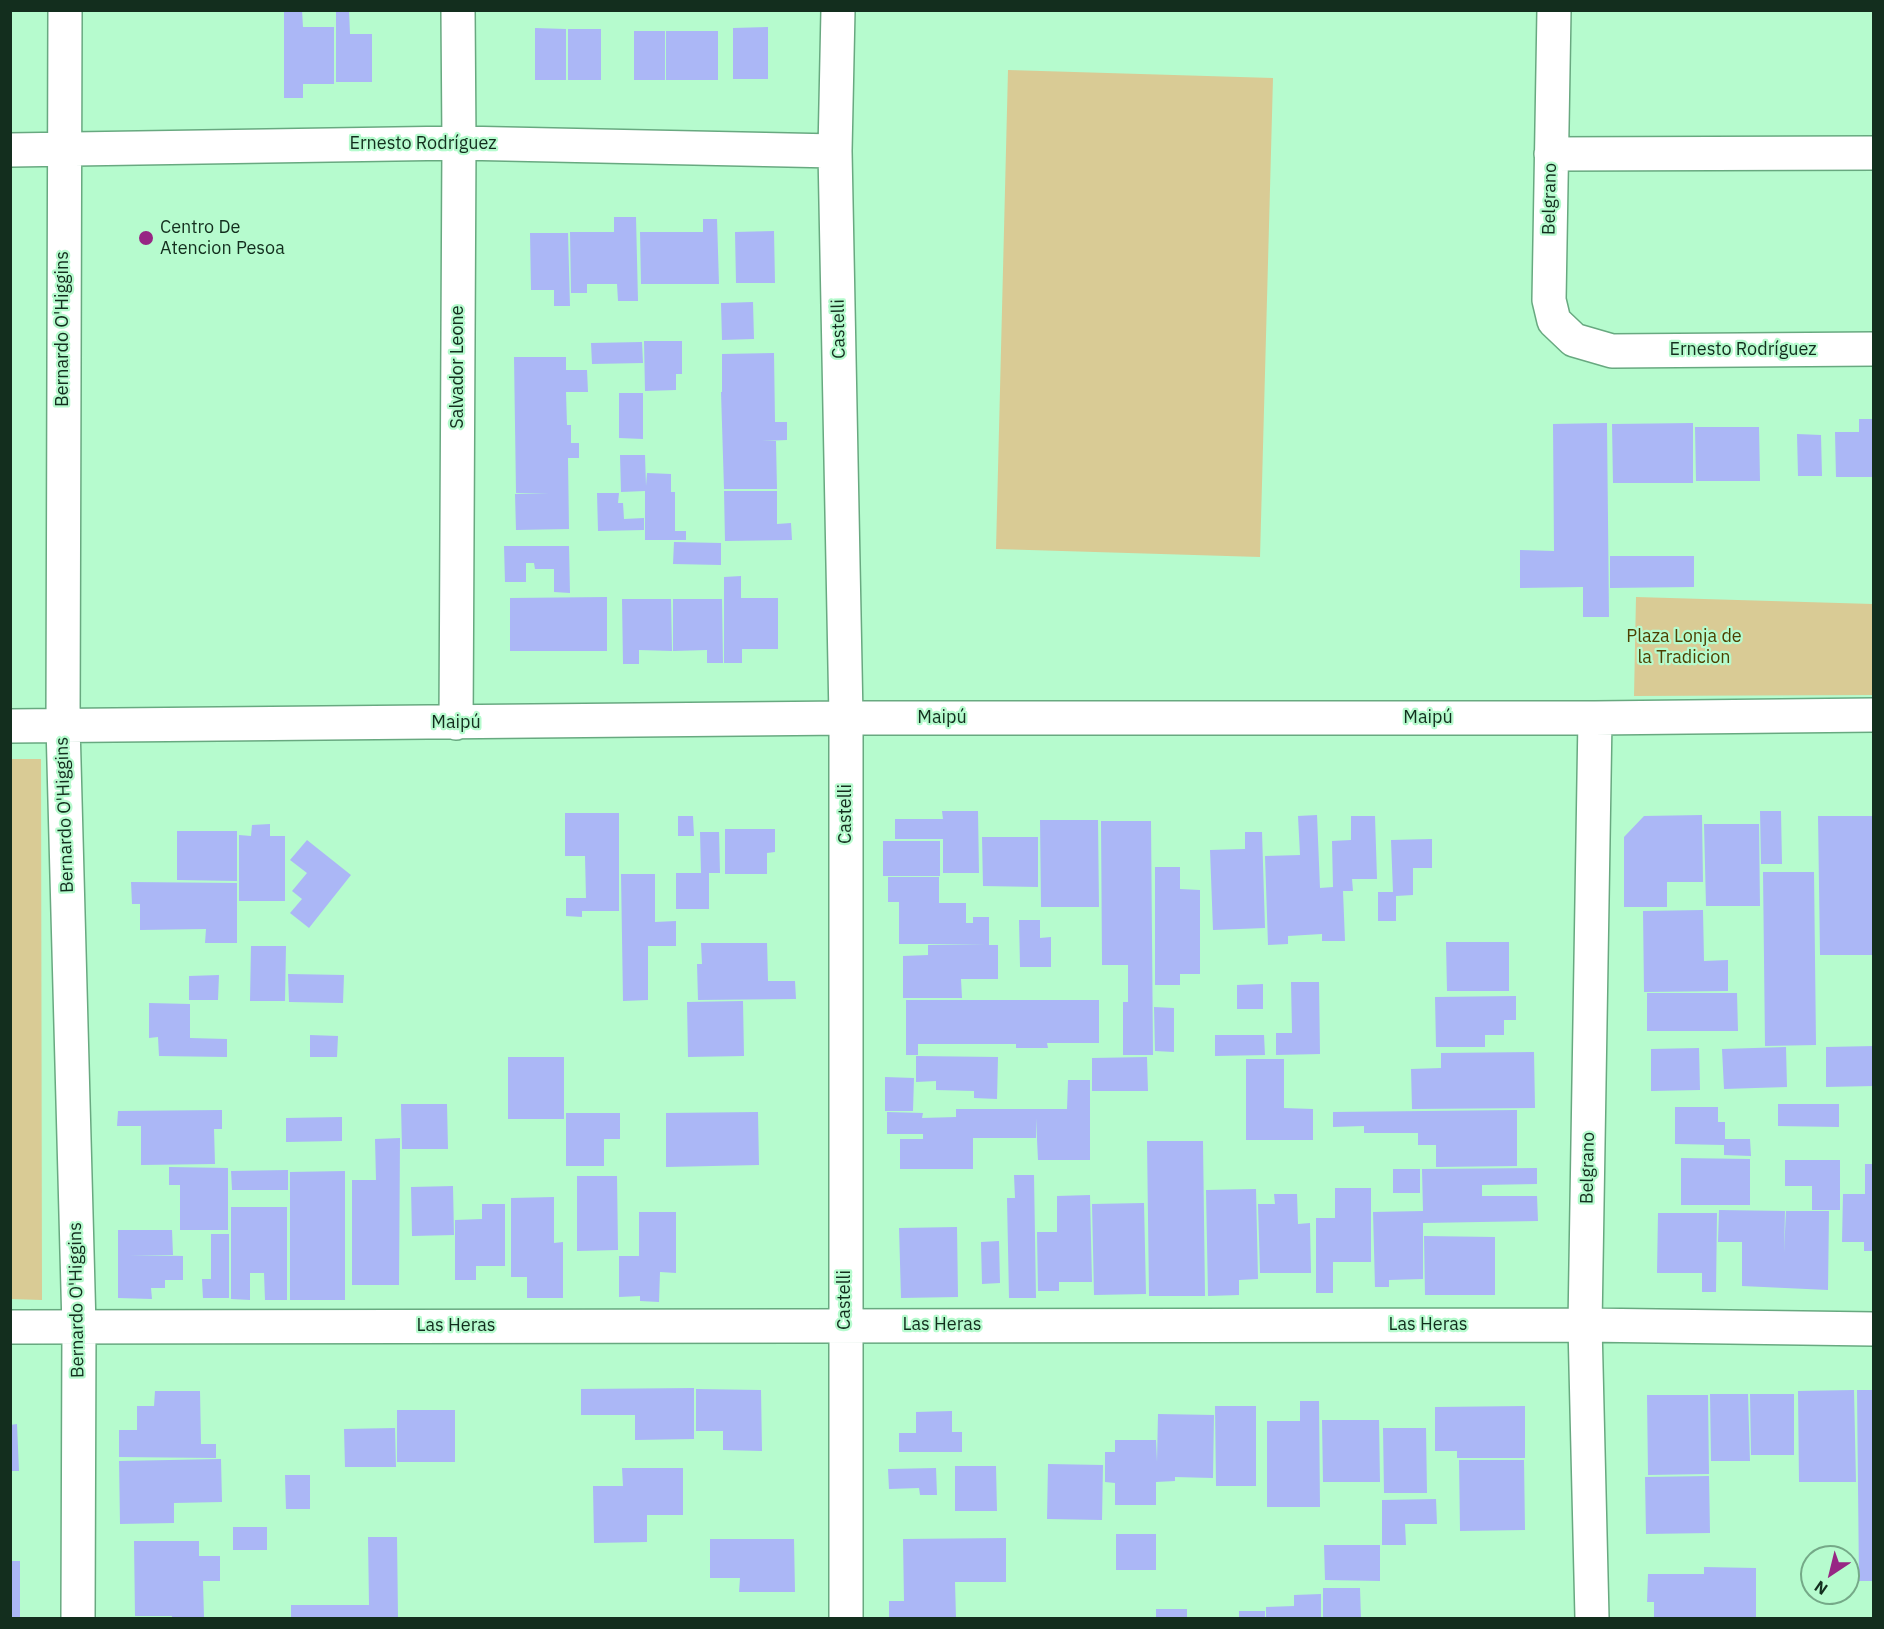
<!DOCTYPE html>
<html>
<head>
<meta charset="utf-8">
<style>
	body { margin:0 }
	#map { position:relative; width:1884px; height:1629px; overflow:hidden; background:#b6fbce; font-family:"IBM Plex Sans",sans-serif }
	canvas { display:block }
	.frame { position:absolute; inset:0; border:12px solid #132e1e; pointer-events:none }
	.north { position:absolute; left:1800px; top:1545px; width:60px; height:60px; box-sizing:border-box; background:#b6fbce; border:2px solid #75a988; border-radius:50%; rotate:215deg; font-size:16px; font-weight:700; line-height:24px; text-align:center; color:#132e1e }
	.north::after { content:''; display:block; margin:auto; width:21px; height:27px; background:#972684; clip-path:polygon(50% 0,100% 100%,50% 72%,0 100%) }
</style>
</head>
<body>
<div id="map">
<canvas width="1884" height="1629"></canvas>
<div class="frame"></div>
<div class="north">N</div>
</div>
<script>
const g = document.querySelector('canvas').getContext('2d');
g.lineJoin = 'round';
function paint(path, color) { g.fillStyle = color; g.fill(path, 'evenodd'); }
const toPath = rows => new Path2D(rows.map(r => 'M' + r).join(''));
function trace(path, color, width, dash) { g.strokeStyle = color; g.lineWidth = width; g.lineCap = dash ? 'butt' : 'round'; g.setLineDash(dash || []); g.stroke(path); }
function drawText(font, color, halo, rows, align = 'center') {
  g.font = font + ' "IBM Plex Sans",sans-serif'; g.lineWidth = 4.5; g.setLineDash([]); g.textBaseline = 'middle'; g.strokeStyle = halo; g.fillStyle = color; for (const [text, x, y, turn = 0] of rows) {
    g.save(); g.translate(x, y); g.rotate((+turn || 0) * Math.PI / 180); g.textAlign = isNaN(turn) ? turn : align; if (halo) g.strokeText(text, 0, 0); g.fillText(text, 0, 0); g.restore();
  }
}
paint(toPath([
	[1008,70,1273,78,1260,557,996,549],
	[1636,597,1873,604,1873,695,1634,696],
	[11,759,41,759,42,1300,11,1299]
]), '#d9cb95');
paint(toPath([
	[284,10,302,10,303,27,334,27,334,84,303,84,303,98,284,98],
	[336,10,349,10,350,34,372,34,372,82,336,82],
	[768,27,768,79,733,79,733,28],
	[535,28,566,29,566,80,535,80],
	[568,29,601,29,601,80,568,80],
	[634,31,665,31,665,80,634,80],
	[666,31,718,31,718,80,666,80],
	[614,217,636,217,638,301,618,301,617,284,587,284,587,293,571,293,570,232,614,232],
	[703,219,717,219,719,284,641,284,640,232,703,232],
	[774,231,775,283,736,283,735,232],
	[530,233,568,233,570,306,554,306,554,290,531,290],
	[753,302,754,339,722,340,721,303],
	[644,341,682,341,682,374,676,374,676,390,645,391],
	[642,342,643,363,592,364,591,343],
	[774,353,775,422,787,422,787,440,762,441,776,441,777,489,724,489,721,392,722,392,722,354],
	[514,357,566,357,566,370,587,370,588,392,566,392,567,425,571,425,571,443,579,443,579,458,568,458,569,529,516,530,515,494,549,493,516,493],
	[619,393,643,393,643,439,619,438],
	[1859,419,1874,419,1874,477,1836,477,1835,432,1859,432],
	[1607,423,1609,617,1583,617,1583,587,1520,588,1520,550,1554,551,1553,424],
	[1693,423,1693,483,1613,483,1612,424],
	[1695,427,1759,427,1760,481,1696,481],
	[1797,434,1821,435,1822,476,1798,476],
	[620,455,645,455,646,486,647,473,671,474,671,492,675,492,675,531,686,531,686,540,645,540,645,491,621,492],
	[724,491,777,491,777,524,791,523,792,540,725,541],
	[597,493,619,493,618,503,623,503,624,519,644,518,644,530,598,531],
	[674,542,721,543,721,565,673,564],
	[504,546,569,546,570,593,554,592,554,569,535,569,534,563,526,563,526,582,505,582],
	[1610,556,1694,556,1694,587,1610,588],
	[741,576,741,598,778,598,778,649,742,649,742,663,724,663,724,577],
	[607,597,607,651,510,651,510,598],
	[622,599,671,599,672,651,639,650,639,664,623,664],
	[673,599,722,599,723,663,707,663,707,650,673,651],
	[942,811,978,811,979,873,943,873,943,839,895,839,895,819,943,819],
	[1760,811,1781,811,1782,864,1761,864],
	[565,813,619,813,619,911,582,911,582,917,566,916,566,898,586,898,585,856,565,856],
	[1317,815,1320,888,1333,887,1332,841,1351,840,1351,816,1375,816,1377,879,1352,879,1353,891,1343,891,1345,941,1322,941,1322,934,1288,936,1288,944,1268,945,1265,856,1300,855,1298,816],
	[1702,815,1703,882,1667,882,1667,907,1624,907,1624,837,1644,816],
	[678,816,693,816,694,836,678,836],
	[1818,816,1874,816,1874,955,1820,955],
	[1040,820,1098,820,1099,907,1041,907],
	[1101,821,1151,821,1153,1055,1123,1055,1123,1002,1128,1002,1128,965,1102,965],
	[270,824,270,836,285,836,285,901,239,901,239,835,251,836,252,825],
	[1704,824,1759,824,1760,906,1706,906],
	[725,829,775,829,775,852,767,853,767,874,725,874],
	[177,831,237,831,237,881,177,880],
	[700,832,719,832,720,873,709,873,709,909,676,909,676,873,701,873],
	[1245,832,1262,832,1265,928,1213,930,1210,850,1245,849],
	[982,837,1038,837,1038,887,983,886],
	[1432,839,1432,868,1413,868,1413,895,1396,896,1396,921,1378,921,1378,892,1393,892,1391,840],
	[307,840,351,875,309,928,290,913,302,899,292,891,307,873,290,860],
	[883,841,940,841,940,876,883,876],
	[1155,867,1180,867,1180,889,1200,890,1200,974,1180,974,1180,985,1155,985],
	[1763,872,1814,872,1816,1045,1765,1046],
	[621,874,655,874,655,922,676,921,676,946,648,946,648,1000,623,1001],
	[888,877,939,877,939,903,966,903,966,923,973,923,973,917,989,917,989,945,998,945,998,979,961,979,962,998,903,998,903,956,928,955,928,945,986,944,899,944,899,902,888,902],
	[131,882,237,883,237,943,205,943,206,929,140,930,140,904,132,904],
	[1703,910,1704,961,1728,960,1728,991,1644,992,1643,911],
	[1019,920,1040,920,1040,938,1051,937,1051,967,1020,967],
	[1446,942,1509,942,1509,991,1447,991],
	[701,943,767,943,768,981,795,981,796,999,698,1000,697,964,702,964],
	[251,946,286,946,285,1001,250,1001],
	[288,974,344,975,343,1003,289,1002],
	[219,975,218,1000,189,1000,189,976],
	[1291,982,1319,982,1320,1054,1276,1055,1276,1033,1292,1033],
	[1263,984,1263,1009,1237,1009,1237,985],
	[1647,993,1737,993,1738,1031,1647,1031],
	[1516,996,1516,1020,1504,1020,1504,1035,1485,1035,1485,1047,1436,1047,1435,997],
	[906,1000,1099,1000,1099,1043,1047,1043,1048,1048,1016,1048,1016,1044,918,1044,918,1055,906,1055],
	[743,1001,744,1056,688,1057,687,1002],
	[149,1003,190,1004,190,1038,227,1039,227,1057,159,1056,158,1037,149,1038],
	[1154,1007,1174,1008,1174,1052,1155,1051],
	[310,1035,338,1036,337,1057,310,1057],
	[1215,1035,1264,1035,1265,1055,1215,1056],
	[1874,1046,1874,1086,1826,1087,1826,1047],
	[1786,1047,1787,1087,1724,1089,1722,1049],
	[1699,1048,1700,1090,1651,1091,1651,1049],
	[1534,1052,1535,1108,1412,1109,1411,1069,1441,1068,1441,1053],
	[916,1056,998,1057,997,1099,974,1098,974,1091,936,1090,936,1081,916,1082],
	[508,1057,564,1057,564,1119,508,1119],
	[1147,1057,1148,1091,1092,1091,1092,1058],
	[1246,1059,1284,1059,1284,1108,1313,1109,1313,1140,1246,1140],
	[885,1077,914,1078,913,1111,885,1111],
	[1068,1080,1090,1080,1090,1160,1038,1160,1036,1118,1036,1138,973,1138,973,1169,900,1169,900,1139,923,1139,923,1134,887,1134,887,1112,923,1113,922,1118,956,1117,956,1109,1067,1109],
	[401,1104,447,1104,448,1149,402,1149],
	[1778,1104,1839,1104,1839,1127,1778,1126],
	[1675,1107,1718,1107,1718,1122,1725,1122,1725,1139,1750,1139,1751,1156,1724,1155,1724,1145,1675,1144],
	[222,1110,222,1129,214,1129,215,1164,141,1165,141,1126,117,1126,118,1111],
	[1517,1110,1517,1166,1436,1167,1436,1145,1418,1145,1418,1133,1364,1133,1364,1126,1333,1127,1333,1112],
	[758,1112,759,1165,666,1167,666,1113],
	[566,1113,620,1113,620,1139,604,1139,604,1166,566,1166],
	[342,1117,342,1141,286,1142,286,1118],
	[400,1138,399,1285,352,1285,352,1180,376,1180,375,1139],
	[1147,1141,1203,1141,1205,1296,1149,1296],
	[1681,1158,1750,1159,1750,1205,1681,1205],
	[1785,1160,1840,1160,1840,1210,1812,1210,1812,1186,1785,1186],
	[1865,1164,1874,1164,1874,1251,1864,1251,1864,1242,1842,1242,1843,1194,1865,1194],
	[169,1167,228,1168,228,1230,180,1230,180,1185,169,1185],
	[1537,1168,1537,1184,1482,1185,1482,1196,1537,1196,1538,1221,1423,1223,1423,1279,1389,1280,1389,1287,1375,1287,1373,1212,1423,1211,1422,1169],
	[1393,1169,1420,1169,1420,1193,1393,1193],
	[288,1170,288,1190,232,1190,231,1171],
	[345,1171,345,1300,290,1300,290,1172],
	[1014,1175,1034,1175,1036,1298,1009,1298,1007,1198,1015,1198],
	[577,1176,617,1176,618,1250,577,1251],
	[453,1186,454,1235,412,1236,411,1187],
	[1335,1188,1371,1188,1371,1262,1333,1262,1333,1293,1316,1293,1316,1218,1335,1218],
	[1256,1189,1258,1279,1239,1280,1239,1295,1208,1296,1206,1190],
	[1274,1194,1297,1194,1298,1224,1310,1223,1311,1273,1260,1273,1258,1204,1275,1204],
	[1090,1195,1092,1282,1059,1282,1059,1291,1038,1291,1037,1232,1057,1232,1057,1196],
	[554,1197,554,1243,563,1242,563,1298,527,1298,527,1277,511,1277,511,1198],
	[1144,1203,1146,1294,1094,1295,1092,1204],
	[482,1204,505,1204,505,1266,476,1266,476,1280,455,1280,455,1220,482,1219],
	[231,1207,287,1207,287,1300,265,1300,264,1273,250,1273,250,1300,231,1299],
	[1719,1210,1785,1211,1784,1253,1786,1211,1829,1211,1828,1290,1742,1286,1742,1242,1718,1242],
	[639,1212,676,1212,676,1273,660,1272,659,1302,640,1301,640,1296,619,1297,619,1256,639,1256],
	[1658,1213,1717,1213,1716,1292,1702,1292,1702,1273,1657,1273],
	[957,1227,958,1297,901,1298,899,1228],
	[118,1230,172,1230,173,1255,129,1255,183,1256,183,1280,165,1280,165,1288,151,1288,152,1299,118,1298],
	[211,1234,229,1234,229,1298,203,1298,202,1279,211,1279],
	[1424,1236,1495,1237,1495,1295,1425,1295],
	[999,1241,1000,1283,982,1284,981,1242],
	[694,1388,694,1439,635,1440,635,1415,581,1415,581,1389],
	[696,1389,761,1390,762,1451,723,1450,723,1431,696,1431],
	[1854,1390,1856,1482,1799,1482,1798,1391],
	[1857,1390,1874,1390,1874,1581,1859,1581],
	[155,1391,200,1391,201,1444,216,1444,216,1458,119,1457,119,1430,137,1430,137,1406,154,1406],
	[1710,1394,1748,1394,1750,1461,1711,1461],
	[1750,1394,1794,1394,1794,1455,1751,1455],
	[1647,1395,1708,1395,1709,1474,1648,1475],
	[1300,1401,1319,1401,1320,1507,1267,1507,1267,1421,1300,1421],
	[1215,1406,1256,1406,1256,1486,1216,1486],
	[1525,1406,1525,1458,1457,1458,1457,1451,1435,1451,1435,1407],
	[397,1410,455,1410,455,1462,397,1462],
	[952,1411,952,1432,962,1432,962,1452,899,1452,899,1433,916,1433,916,1412],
	[1158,1414,1214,1415,1213,1478,1175,1477,1175,1481,1156,1482,1156,1505,1115,1505,1115,1483,1105,1482,1105,1452,1115,1452,1115,1440,1156,1440,1157,1462],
	[1322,1420,1379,1420,1380,1482,1323,1482],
	[17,1424,19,1471,10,1471,10,1425],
	[395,1428,396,1467,345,1467,344,1429],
	[1383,1428,1426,1428,1427,1493,1384,1493],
	[221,1459,222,1502,174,1503,174,1523,120,1524,119,1461],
	[1459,1460,1524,1460,1525,1530,1460,1531],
	[1048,1464,1103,1465,1102,1520,1047,1519],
	[955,1466,996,1466,997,1511,955,1511],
	[622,1468,683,1468,683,1515,647,1515,647,1542,594,1543,593,1486,623,1486],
	[936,1468,937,1495,920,1495,919,1488,889,1489,888,1469],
	[285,1475,310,1475,310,1509,286,1509],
	[1709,1476,1710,1533,1646,1534,1645,1477],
	[1436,1499,1437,1524,1405,1524,1406,1545,1382,1545,1382,1500],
	[233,1527,267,1527,267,1550,233,1550],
	[1116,1534,1156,1534,1156,1570,1116,1570],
	[368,1537,397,1537,398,1618,291,1618,291,1605,369,1605],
	[1006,1538,1006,1582,955,1582,956,1618,889,1618,889,1601,904,1601,903,1539],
	[710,1539,794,1539,795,1592,739,1592,740,1578,710,1578],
	[134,1541,199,1541,199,1556,220,1556,220,1581,203,1581,204,1617,172,1618,172,1616,135,1616],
	[1324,1545,1380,1545,1380,1581,1325,1580],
	[10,1561,20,1561,20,1618,10,1618],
	[1704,1567,1756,1568,1756,1618,1654,1617,1654,1602,1647,1602,1648,1574,1704,1574],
	[1323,1588,1360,1588,1361,1618,1323,1618],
	[1321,1594,1321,1618,1266,1618,1266,1607,1294,1606,1294,1595],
	[1156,1609,1187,1609,1187,1618,1156,1618],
	[1239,1611,1265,1611,1265,1618,1239,1618]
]), '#abb7f6');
const minor = toPath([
	[65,10,63,725,79,1327,78,1618],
	[838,10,835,151,846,718,846,1618],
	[1554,10,1549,300,1554,321,1574,340,1612,351,1874,349],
	[10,150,459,143,835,151],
	[1551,154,1874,153],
	[456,723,459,143,458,10],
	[10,726,846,718,1595,718,1874,715],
	[10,1327,1585,1325,1874,1329],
	[1592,1618,1585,1325,1595,718]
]);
trace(minor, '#68a980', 36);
trace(minor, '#fff', 33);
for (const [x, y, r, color] of [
	[146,238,8,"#972684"]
]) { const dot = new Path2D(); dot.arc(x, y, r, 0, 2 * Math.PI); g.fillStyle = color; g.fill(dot); trace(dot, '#b6fbce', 2); }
drawText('18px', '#132e1e', '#b6fbce', [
	["Ernesto Rodríguez",423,144],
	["Belgrano",1550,199,-89],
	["Bernardo O'Higgins",63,329,-90],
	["Castelli",839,329,-91],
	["Ernesto Rodríguez",1743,350],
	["Salvador Leone",458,367,-90],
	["Maipú",942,718],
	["Maipú",1428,718],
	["Maipú",456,723],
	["Castelli",846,814,-90],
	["Bernardo O'Higgins",65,815,-92],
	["Belgrano",1588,1168,-89],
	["Bernardo O'Higgins",77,1300,-91],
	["Castelli",845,1300,-90],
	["Las Heras",942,1325],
	["Las Heras",1428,1325],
	["Las Heras",456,1326]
]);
drawText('18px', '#132e1e', '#b6fbce', [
	["Centro De",160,228],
	["Atencion Pesoa",160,249]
], 'left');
drawText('18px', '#4d3f00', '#b6fbce', [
	["Plaza Lonja de",1684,637],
	["la Tradicion",1684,658]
]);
</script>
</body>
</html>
